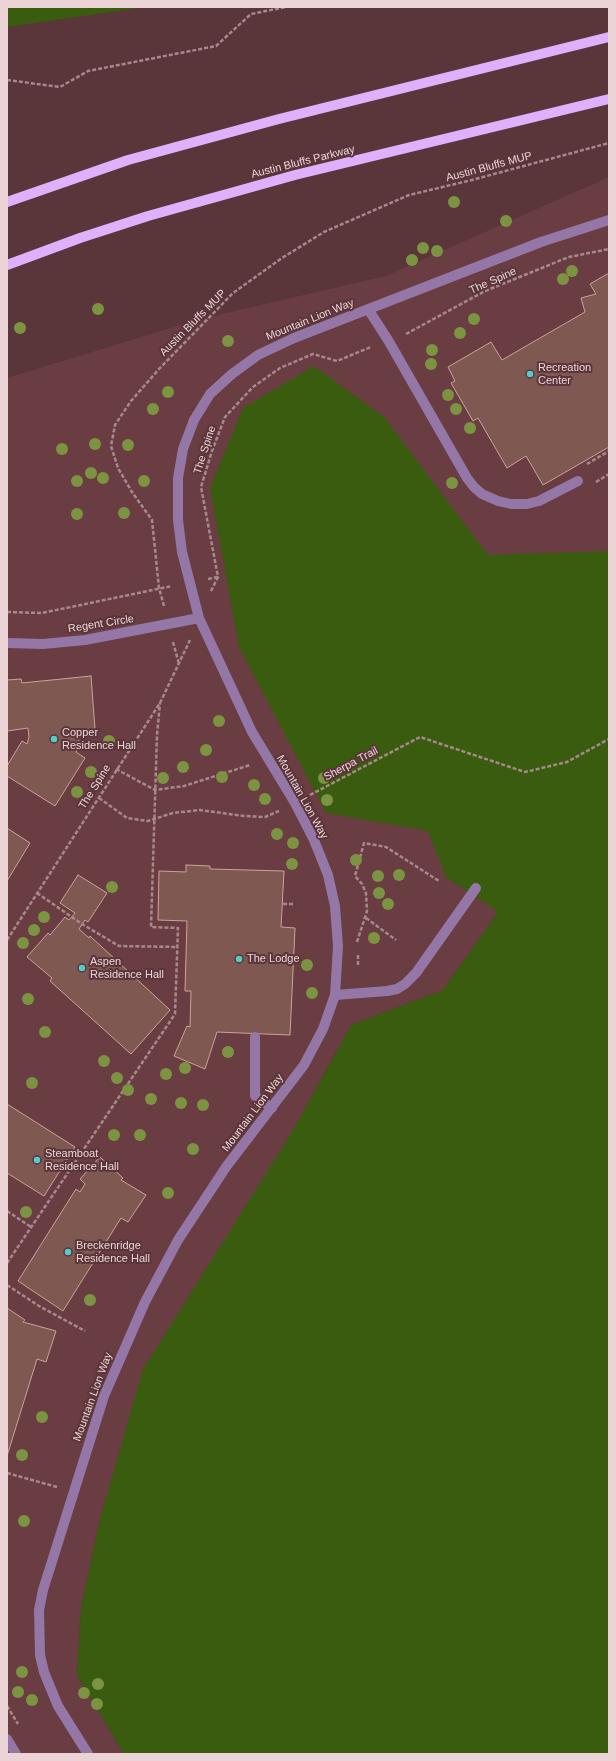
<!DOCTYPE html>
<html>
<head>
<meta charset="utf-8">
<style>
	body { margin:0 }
	#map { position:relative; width:616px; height:1761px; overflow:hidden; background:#5a353a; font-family:Arial,sans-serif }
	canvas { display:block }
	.frame { position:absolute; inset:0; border:8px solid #ecd4d6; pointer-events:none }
</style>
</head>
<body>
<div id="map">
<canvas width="616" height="1761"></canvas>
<div class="frame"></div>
</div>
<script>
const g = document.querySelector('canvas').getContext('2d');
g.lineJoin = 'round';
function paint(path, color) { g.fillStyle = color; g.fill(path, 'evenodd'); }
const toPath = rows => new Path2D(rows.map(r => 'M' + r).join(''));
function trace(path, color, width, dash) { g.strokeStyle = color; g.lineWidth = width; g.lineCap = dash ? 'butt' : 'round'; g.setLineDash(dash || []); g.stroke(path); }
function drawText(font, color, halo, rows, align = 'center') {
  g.font = font + ' Arial,sans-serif'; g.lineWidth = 4; g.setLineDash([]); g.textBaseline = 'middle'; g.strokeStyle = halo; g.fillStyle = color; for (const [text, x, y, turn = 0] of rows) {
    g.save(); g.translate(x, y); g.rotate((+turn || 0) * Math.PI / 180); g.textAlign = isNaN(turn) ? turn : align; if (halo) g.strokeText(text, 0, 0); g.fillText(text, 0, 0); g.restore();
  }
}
paint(toPath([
	[609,177,609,774,446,877,498,912,443,990,351,1025,292,1132,100,1519,81,1608,77,1675,124,1754,7,1754,7,378,200,319,386,276]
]), '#6a3d43');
paint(toPath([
	[7,7,146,7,7,27],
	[314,366,384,417,488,555,609,551,609,1754,124,1754,77,1675,81,1608,100,1519,143,1369,292,1132,351,1025,443,990,498,912,446,877,428,831,326,813,239,647,210,488,243,408]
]), '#395c0e');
const building = toPath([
	[609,273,609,447,543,485,526,456,507,468,478,418,473,421,451,383,455,381,448,367,491,342,502,360,585,312,581,298,596,294,590,284,609,273],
	[91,676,95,729,78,730,79,746,76,752,85,758,55,806,7,776,7,766,22,741,27,744,29,737,28,728,7,731,7,680,21,679,22,683,91,676],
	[7,828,30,843,7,881,7,828],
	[186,865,210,866,210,869,284,871,281,927,295,928,290,1035,217,1032,205,1069,174,1056,187,1026,190,1027,191,991,185,991,187,921,158,920,159,871,186,872,186,865],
	[78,875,107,893,88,922,85,920,79,929,89,938,90,936,170,1010,131,1054,50,981,52,978,27,957,48,933,50,935,65,917,69,920,75,913,60,903,78,875],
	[7,1104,75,1147,44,1196,7,1173,7,1104],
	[100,1157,123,1178,121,1180,146,1195,128,1222,121,1218,63,1311,18,1281,76,1189,80,1192,85,1184,80,1179,100,1157],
	[7,1308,25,1320,23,1322,56,1331,46,1362,37,1359,7,1456,7,1308]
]);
paint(building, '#7f5851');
trace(building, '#cea299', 1);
trace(toPath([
	[7,80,60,87,88,71,216,46,251,14,286,7],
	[406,334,485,291,569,257,609,249],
	[587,464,609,451],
	[596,482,609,474],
	[208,579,218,577],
	[211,591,218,577,201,487,212,451,225,417,253,387,280,368,313,354,337,361,371,347],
	[164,606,159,588,152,520,132,492,118,468,111,446,115,425,131,401,159,369,233,293,282,258,324,232,409,195,472,180,609,143],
	[7,612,42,613,172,586],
	[173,642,179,664],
	[116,769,155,790,184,786,250,765],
	[310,795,420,737,525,772,567,762,609,739],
	[99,798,127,818,148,821,173,813,200,810,244,816,265,817,279,811],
	[37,893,82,924,119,946,177,947],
	[283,904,294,904],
	[366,918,396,940],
	[7,940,160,703,190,640],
	[357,942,367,911,366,893,362,884,355,876,364,843,386,847,439,881],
	[358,955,358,967],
	[7,1211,31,1227],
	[7,1263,175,1014,178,928,151,927,157,735,160,703],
	[7,1285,39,1306,85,1331],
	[7,1473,57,1487],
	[7,1706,18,1724]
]), '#a7898d', 2.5, [4, 2]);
trace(toPath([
	[368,309,388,340,467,478,474,487,482,494,498,501,511,504,527,504,539,501,578,481],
	[7,643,43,644,85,640,199,618],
	[335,995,387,991,397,989,405,984,416,973,476,888],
	[255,1037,255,1096,272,1108],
	[7,1739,16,1754],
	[88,1754,58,1706,44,1672,40,1655,39,1610,43,1590,104,1396,145,1302,178,1240,226,1167,304,1065,323,1029,335,995,338,946,335,906,328,875,314,840,295,803,252,732,199,618,182,552,178,520,178,478,183,449,194,420,210,394,232,374,258,355,294,338,541,242,609,220]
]), '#9477a6', 10);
trace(toPath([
	[7,202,128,160,279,119,609,37],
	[7,265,80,238,148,216,295,175,609,99]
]), '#dfb0fc', 10);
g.fillStyle = '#7c9441';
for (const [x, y] of [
	[454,202],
	[506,221],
	[423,248],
	[437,251],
	[412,260],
	[572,271],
	[563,279],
	[98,309],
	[474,319],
	[20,328],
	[460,333],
	[228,341],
	[432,350],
	[431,364],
	[168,392],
	[448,395],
	[153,409],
	[456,409],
	[470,428],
	[95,444],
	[128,445],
	[62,449],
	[91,473],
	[103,478],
	[77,481],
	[144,481],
	[452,483],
	[124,513],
	[77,514],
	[219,721],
	[109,741],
	[206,750],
	[183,767],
	[91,772],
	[222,777],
	[163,778],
	[324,778],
	[254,785],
	[77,792],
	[265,799],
	[327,800],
	[277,834],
	[293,843],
	[356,860],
	[292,864],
	[399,875],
	[378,876],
	[112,887],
	[379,893],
	[388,904],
	[44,917],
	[34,930],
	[374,938],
	[23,943],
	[307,965],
	[312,993],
	[28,999],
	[45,1032],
	[228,1052],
	[104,1061],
	[185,1068],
	[166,1074],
	[117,1078],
	[32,1083],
	[128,1090],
	[151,1099],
	[181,1103],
	[203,1105],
	[114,1135],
	[140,1135],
	[193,1149],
	[168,1193],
	[26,1212],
	[90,1300],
	[42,1417],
	[22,1455],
	[24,1521],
	[22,1672],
	[98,1684],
	[18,1692],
	[84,1693],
	[32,1700],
	[97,1704]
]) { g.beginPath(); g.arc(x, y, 6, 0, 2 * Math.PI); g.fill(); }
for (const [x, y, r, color] of [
	[530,374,4,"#53cdc9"],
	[54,739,4,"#53cdc9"],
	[239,959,4,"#53cdc9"],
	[82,968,4,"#53cdc9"],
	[37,1160,4,"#53cdc9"],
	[68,1252,4,"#53cdc9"]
]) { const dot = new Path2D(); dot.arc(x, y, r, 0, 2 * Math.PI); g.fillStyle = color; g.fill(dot); trace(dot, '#5a353a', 1.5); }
drawText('11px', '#ecd4d6', '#5a353a', [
	["Austin Bluffs Parkway",303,162,-14],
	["Austin Bluffs MUP",489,167,-15],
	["The Spine",493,281,-24],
	["Mountain Lion Way",310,320,-22],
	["Austin Bluffs MUP",193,323,-45],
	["The Spine",205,450,-72],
	["Regent Circle",101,624,-9],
	["Sherpa Trail",351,764,-28],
	["The Spine",95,787,-58],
	["Mountain Lion Way",302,797,61],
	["Mountain Lion Way",253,1113,-53],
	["Mountain Lion Way",93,1397,-70]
]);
drawText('11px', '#ecd4d6', '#5a353a', [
	["Recreation",538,368],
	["Center",538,381],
	["Copper",62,733],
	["Residence Hall",62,746],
	["The Lodge",247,959],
	["Aspen",90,962],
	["Residence Hall",90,975],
	["Steamboat",45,1154],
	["Residence Hall",45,1167],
	["Breckenridge",76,1246],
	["Residence Hall",76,1259]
], 'left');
</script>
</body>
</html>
